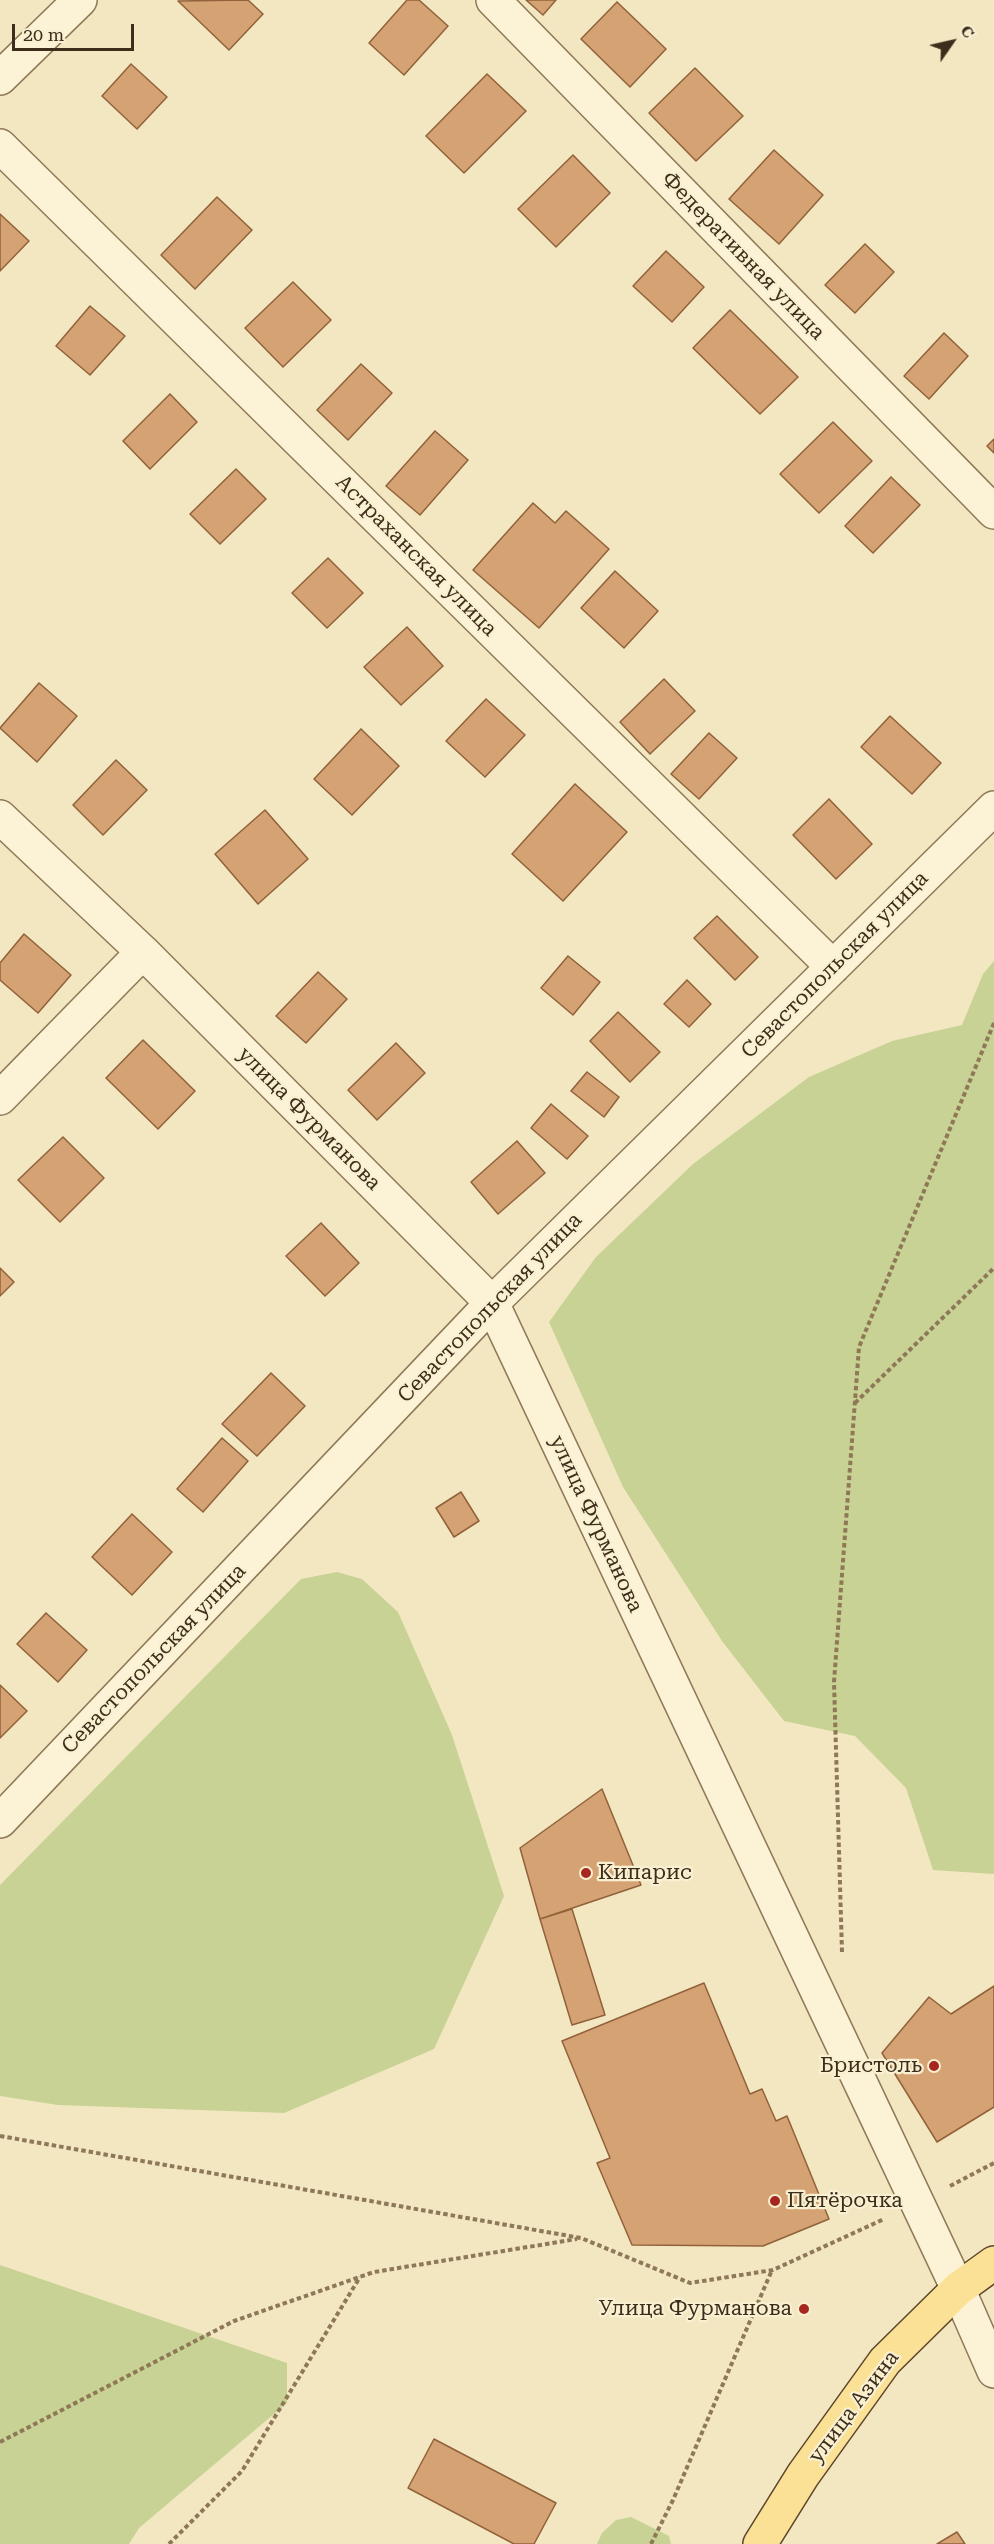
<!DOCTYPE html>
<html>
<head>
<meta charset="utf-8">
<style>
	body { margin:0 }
	#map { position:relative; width:994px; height:2544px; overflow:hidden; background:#f3e7c2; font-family:"Roboto Serif",serif }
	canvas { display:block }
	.north { position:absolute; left:922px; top:12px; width:60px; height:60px; -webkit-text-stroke:4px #f9f0d2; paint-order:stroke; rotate:56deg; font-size:16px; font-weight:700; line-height:24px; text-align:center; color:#3d2e1c }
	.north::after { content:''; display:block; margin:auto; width:21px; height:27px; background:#3d2e1c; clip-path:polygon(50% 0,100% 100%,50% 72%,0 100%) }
	.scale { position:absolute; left:12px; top:24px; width:122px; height:27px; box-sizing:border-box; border:3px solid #3d2e1c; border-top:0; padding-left:8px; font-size:18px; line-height:21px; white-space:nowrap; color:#3d2e1c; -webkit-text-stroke:4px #f9f0d2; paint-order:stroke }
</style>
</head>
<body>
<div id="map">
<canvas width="994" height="2544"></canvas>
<div class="north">С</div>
<div class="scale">20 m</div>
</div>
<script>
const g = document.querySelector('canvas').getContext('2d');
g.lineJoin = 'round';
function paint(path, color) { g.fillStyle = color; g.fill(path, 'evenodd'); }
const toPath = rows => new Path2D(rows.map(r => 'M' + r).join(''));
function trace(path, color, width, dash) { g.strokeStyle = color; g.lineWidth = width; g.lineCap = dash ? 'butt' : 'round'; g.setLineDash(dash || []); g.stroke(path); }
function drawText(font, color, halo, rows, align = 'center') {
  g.font = font + ' "Roboto Serif",serif'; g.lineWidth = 4.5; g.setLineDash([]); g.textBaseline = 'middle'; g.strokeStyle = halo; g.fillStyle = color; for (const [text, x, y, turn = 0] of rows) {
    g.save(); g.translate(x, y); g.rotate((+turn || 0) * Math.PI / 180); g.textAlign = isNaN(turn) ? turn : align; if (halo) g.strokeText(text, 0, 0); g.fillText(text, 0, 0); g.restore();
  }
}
paint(toPath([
	[994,961,994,1874,933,1870,906,1788,855,1736,784,1721,722,1641,623,1487,549,1322,596,1257,693,1164,809,1077,892,1041,962,1025,983,974],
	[337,1572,362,1579,398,1612,452,1735,504,1896,434,2049,284,2113,58,2105,0,2096,0,1885,301,1579],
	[0,2265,287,2363,287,2403,139,2528,129,2544,0,2544],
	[631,2517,669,2536,671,2544,597,2544,602,2533,616,2520]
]), '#c7d294');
const building = toPath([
	[248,0,263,14,229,50,178,1,248,0],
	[407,0,419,0,448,26,404,75,369,43,407,0],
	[526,0,556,0,543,15,526,0],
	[617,2,666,49,630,87,581,39,617,2],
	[131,64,167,97,137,129,102,96,131,64],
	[695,68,743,116,696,161,649,113,695,68],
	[487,74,526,111,464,173,426,136,487,74],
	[774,150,823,195,779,244,729,199,774,150],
	[573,155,610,193,556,247,518,209,573,155],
	[217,197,252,230,195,289,161,255,217,197],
	[0,214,29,241,0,271,0,214],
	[865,244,894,272,855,313,825,285,865,244],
	[666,251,704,287,672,322,633,286,666,251],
	[293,282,331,320,283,367,245,328,293,282],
	[90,306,125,336,90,375,56,346,90,306],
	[730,310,798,377,760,414,693,348,730,310],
	[944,333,968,356,929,399,904,376,944,333],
	[361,364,392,393,348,440,317,410,361,364],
	[170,394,197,422,150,469,123,441,170,394],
	[833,422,872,461,819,513,780,474,833,422],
	[435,431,468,460,420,515,386,486,435,431],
	[994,439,994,453,987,446,994,439],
	[236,469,266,499,220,544,190,514,236,469],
	[891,477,920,505,873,553,845,526,891,477],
	[533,503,555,523,566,511,609,549,539,628,473,570,533,503],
	[328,558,363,593,327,628,292,593,328,558],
	[615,571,658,611,624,648,581,608,615,571],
	[407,627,443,666,401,705,364,667,407,627],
	[664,679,695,711,650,754,620,722,664,679],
	[39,683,77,716,37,762,0,728,39,683],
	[486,699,525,735,485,777,446,741,486,699],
	[890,716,941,763,912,794,861,747,890,716],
	[361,729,399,766,352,815,314,779,361,729],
	[709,733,737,758,699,799,671,774,709,733],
	[116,760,147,790,103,835,73,805,116,760],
	[575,784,627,832,563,901,512,854,575,784],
	[829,799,872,844,836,879,793,835,829,799],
	[265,810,308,859,258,904,215,854,265,810],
	[717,916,758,957,735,980,694,938,717,916],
	[24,934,71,975,38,1013,0,980,0,963,24,934],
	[568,956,600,982,573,1015,541,988,568,956],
	[318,972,347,999,306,1043,276,1016,318,972],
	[687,980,711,1004,689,1027,664,1004,687,980],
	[618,1012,660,1052,630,1082,590,1041,618,1012],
	[143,1040,195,1091,158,1129,106,1078,143,1040],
	[396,1043,425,1073,377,1120,348,1090,396,1043],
	[587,1072,619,1097,604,1117,571,1091,587,1072],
	[551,1104,588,1136,567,1159,531,1128,551,1104],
	[63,1137,104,1178,60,1222,18,1180,63,1137],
	[517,1141,545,1173,498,1214,471,1182,517,1141],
	[321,1223,359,1263,325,1296,286,1256,321,1223],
	[0,1268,14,1282,0,1296,0,1268],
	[271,1373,305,1406,257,1456,222,1424,271,1373],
	[222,1438,248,1461,203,1512,177,1489,222,1438],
	[461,1492,479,1521,454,1537,436,1508,461,1492],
	[132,1514,172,1552,132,1595,92,1557,132,1514],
	[46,1613,87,1650,58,1682,17,1644,46,1613],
	[0,1685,27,1711,0,1738,0,1685],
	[602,1789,641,1885,540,1919,520,1848,602,1789],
	[572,1909,605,2015,572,2025,540,1919,572,1909],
	[704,1983,750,2094,762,2089,776,2121,787,2116,829,2219,763,2246,632,2245,597,2163,610,2158,562,2041,704,1983],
	[994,1986,994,2107,937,2142,882,2053,929,1997,951,2014,994,1986],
	[434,2439,556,2503,534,2544,514,2544,408,2488,434,2439],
	[957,2532,965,2544,937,2544,957,2532]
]);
paint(building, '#d5a274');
trace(building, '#91623a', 1.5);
const minor = toPath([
	[493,0,994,512],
	[0,78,80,0],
	[0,146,833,967],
	[0,817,143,952,492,1303,958,2289,994,2371],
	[0,1098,143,952],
	[0,1821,492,1303,994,808]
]);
const primary = toPath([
	[760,2544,803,2475,885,2361,958,2289,994,2263]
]);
trace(minor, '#8f7857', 36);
trace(primary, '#5c452b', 36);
trace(toPath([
	[855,1403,994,1268],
	[842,1952,834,1682,859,1347,994,1023],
	[0,2136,581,2238,690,2283,773,2270,884,2219],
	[950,2186,994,2163],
	[0,2442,234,2321,374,2272,577,2239],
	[169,2544,242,2471,360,2277],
	[651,2544,673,2500,772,2270]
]), '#8f7857', 4, [4.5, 3]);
trace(minor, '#fcf3d6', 33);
trace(primary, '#fae196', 33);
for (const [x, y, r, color] of [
	[586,1873,6,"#a52720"],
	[934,2066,6,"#a52720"],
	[775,2201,6,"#a52720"],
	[804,2309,6,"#a52720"]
]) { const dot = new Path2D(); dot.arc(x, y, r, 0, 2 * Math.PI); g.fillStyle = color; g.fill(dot); trace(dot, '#f9f0d2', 2); }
drawText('21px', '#3d2e1c', '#f9f0d2', [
	["Федеративная улица",743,256,46],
	["Астраханская улица",416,556,45],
	["Севастопольская улица",835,965,-45],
	["улица Фурманова",309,1119,45],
	["Севастопольская улица",490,1308,-46],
	["улица Фурманова",596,1524,65],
	["Севастопольская улица",154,1659,-46],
	["улица Азина",854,2407,-53]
]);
drawText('21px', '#3d2e1c', '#f9f0d2', [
	["Кипарис",598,1873],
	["Бристоль",922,2066,"right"],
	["Пятёрочка",787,2201],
	["Улица Фурманова",792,2309,"right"]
], 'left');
</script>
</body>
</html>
